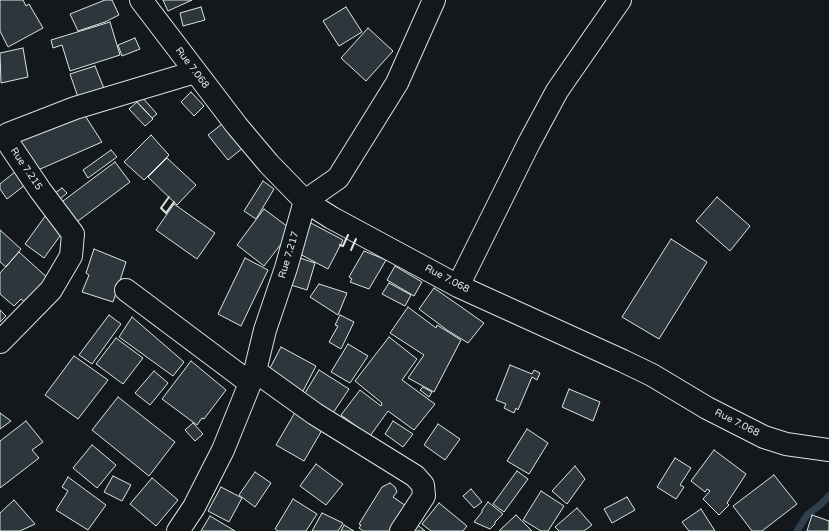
<!DOCTYPE html>
<html>
<head>
<meta charset="utf-8">
<style>
	body { margin:0 }
	canvas { display:block; background:#14181c }
</style>
</head>
<body>
<canvas width="829" height="531"></canvas>
<script>
const g = document.querySelector('canvas').getContext('2d');
g.lineJoin = 'round';
const toPath = rows => new Path2D(rows.map(r => 'M' + r).join(''));
function trace(path, color, width, dash) { g.strokeStyle = color; g.lineWidth = width; g.lineCap = dash ? 'butt' : 'round'; g.setLineDash(dash || []); g.stroke(path); }
function paint(path, color) { g.fillStyle = color; g.fill(path, 'evenodd'); }
function drawText(font, color, halo, rows, align = 'center') {
  g.font = font + ' "Varela Round",sans-serif'; g.lineWidth = 3; g.setLineDash([]); g.textBaseline = 'middle'; g.strokeStyle = halo; g.fillStyle = color; for (const [text, x, y, turn = 0] of rows) {
    g.save(); g.translate(x, y); g.rotate((+turn || 0) * Math.PI / 180); g.textAlign = isNaN(turn) ? turn : align; if (halo) g.strokeText(text, 0, 0); g.fillText(text, 0, 0); g.restore();
  }
}
trace(toPath([
	[797,531,807,515,820,505,829,496]
]), '#2f3f4d', 7);
const building = toPath([
	[0,0,23,0,26,6,29,4,43,28,8,47,0,31,0,0],
	[105,0,112,0,119,15,105,22,78,31,70,14,105,0],
	[163,0,192,0,168,11,163,0],
	[201,7,205,20,183,26,180,13,201,7],
	[346,7,362,32,339,46,323,21,346,7],
	[110,22,120,55,70,71,62,45,53,48,51,40,110,22],
	[368,28,393,51,366,81,341,58,368,28],
	[135,38,140,49,122,56,118,45,135,38],
	[23,48,28,77,1,83,0,53,23,48],
	[95,66,105,91,79,100,70,74,95,66],
	[191,92,204,106,194,116,181,102,191,92],
	[142,97,157,114,152,118,137,102,142,97],
	[137,102,153,119,145,126,129,109,137,102],
	[82,111,102,142,38,170,18,141,82,111],
	[222,124,234,139,236,137,244,147,228,160,208,135,222,124],
	[151,135,169,155,144,180,124,162,151,135],
	[111,150,117,157,88,178,83,170,111,150],
	[167,158,196,185,177,205,148,177,167,158],
	[115,162,130,182,74,224,59,204,115,162],
	[15,172,25,185,7,199,0,189,0,184,15,172],
	[263,181,274,189,256,219,244,211,263,181],
	[62,188,67,193,59,200,54,194,62,188],
	[717,197,750,226,730,251,696,221,717,197],
	[174,204,215,233,197,259,156,230,174,204],
	[264,209,292,230,264,266,237,245,264,209],
	[46,215,65,229,44,258,25,244,46,215],
	[311,223,343,240,328,269,296,252,311,223],
	[0,230,21,249,6,267,0,262,0,230],
	[671,239,707,262,659,339,622,317,671,239],
	[94,249,126,262,113,302,82,292,89,275,86,273,94,249],
	[364,251,386,260,369,289,350,282,352,279,349,277,364,251],
	[19,252,51,281,29,306,21,299,14,306,0,294,0,273,19,252],
	[245,258,268,270,241,326,218,314,245,258],
	[300,258,315,263,307,290,291,285,300,258],
	[395,266,422,282,414,296,387,280,395,266],
	[389,283,411,295,405,306,382,294,389,283],
	[319,284,347,293,338,315,310,297,319,284],
	[434,288,484,323,468,343,447,330,419,309,434,288],
	[408,307,436,328,437,325,461,340,434,392,408,378,424,355,390,333,408,307],
	[0,310,6,316,0,322,0,310],
	[109,315,121,324,92,364,79,355,109,315],
	[340,315,354,322,341,349,329,342,338,326,335,325,340,315],
	[132,317,184,362,173,376,119,337,132,317],
	[389,337,417,359,402,380,435,404,414,430,388,411,370,436,341,415,360,390,381,406,382,403,355,381,389,337],
	[116,338,143,358,123,384,96,364,116,338],
	[348,344,368,356,350,383,331,372,348,344],
	[281,347,316,366,302,393,267,374,281,347],
	[74,356,108,380,78,419,45,395,74,356],
	[191,361,226,390,204,419,202,418,197,425,162,399,191,361],
	[510,365,532,374,534,370,540,373,537,380,532,377,518,410,516,408,514,413,504,408,506,404,496,400,510,365],
	[319,370,349,389,331,416,302,398,319,370],
	[154,371,168,383,150,405,135,393,154,371],
	[423,387,432,392,429,397,420,390,423,387],
	[569,389,600,402,593,421,562,407,569,389],
	[118,397,175,442,149,476,92,430,118,397],
	[297,409,325,425,304,461,276,445,297,409],
	[0,413,11,421,0,429,0,413],
	[26,421,43,442,32,450,39,458,0,488,0,441,26,421],
	[393,421,413,434,403,447,385,434,393,421],
	[193,423,203,434,195,441,185,430,193,423],
	[438,424,460,439,445,460,424,445,438,424],
	[527,429,548,443,529,474,507,461,527,429],
	[92,445,116,465,97,488,73,468,92,445],
	[714,450,746,474,727,503,729,505,719,515,703,499,710,491,707,489,705,492,691,481,714,450],
	[675,458,691,468,680,485,684,487,676,499,657,487,675,458],
	[316,464,343,484,326,505,300,486,316,464],
	[575,466,585,479,567,504,552,491,575,466],
	[517,471,528,479,504,512,493,504,517,471],
	[255,472,271,483,255,507,239,495,255,472],
	[774,475,797,504,762,531,752,531,733,506,774,475],
	[113,476,131,485,122,501,104,492,113,476],
	[68,477,106,505,88,530,56,510,68,491,62,487,68,477],
	[152,478,178,500,156,526,130,504,152,478],
	[390,483,395,487,397,492,393,497,406,506,391,531,363,531,359,528,361,525,359,524,382,487,390,483],
	[221,487,242,498,229,522,208,511,221,487],
	[471,489,482,502,474,508,463,496,471,489],
	[541,491,564,506,548,531,541,531,523,520,541,491],
	[627,497,635,510,612,523,604,509,627,497],
	[293,499,317,514,306,531,278,531,275,529,293,499],
	[14,500,35,524,20,531,0,531,0,513,14,500],
	[488,502,503,514,495,522,495,524,490,529,474,522,482,512,482,510,488,502],
	[439,503,467,526,463,531,431,531,422,524,439,503],
	[577,508,592,525,584,531,559,531,555,527,577,508],
	[701,509,715,531,689,531,682,522,701,509],
	[322,513,343,523,338,531,312,531,322,513],
	[516,515,532,531,499,531,516,515],
	[812,515,829,521,829,531,807,531,812,515],
	[210,516,235,531,201,531,210,516],
	[416,524,424,530,425,531,411,531,416,524],
	[344,525,354,531,341,531,344,525]
]);
paint(building, '#2c363c');
trace(building, '#d8e6dc', 1);
const minor = toPath([
	[141,0,237,126,269,164,305,201,332,218,458,286,623,361,652,375,707,408,764,437,786,444,829,450],
	[458,286,529,143,557,91,620,0],
	[126,290,250,383],
	[0,342,51,290,71,256,73,234,40,190,7,141,8,134,75,108,195,72],
	[255,371,315,414,415,476,423,485,424,496,401,531],
	[178,531,194,507,223,450,255,371,265,330,286,268,305,201,338,178,397,83,434,0]
]);
trace(minor, '#d8e6dc', 24);
trace(minor, '#14181c', 22);
trace(toPath([
	[169,197,161,208,166,213,174,202],
	[340,245,343,246,348,235],
	[351,250,356,239]
]), '#d8e6dc', 2);
drawText('10px', '#d8e6dc', '#14181c', [
	["Rue 7.068",192,68,53],
	["Rue 7.215",26,169,56],
	["Rue 7.217",289,255,-73],
	["Rue 7.068",447,279,28],
	["Rue 7.068",737,423,27]
]);
</script>
</body>
</html>
